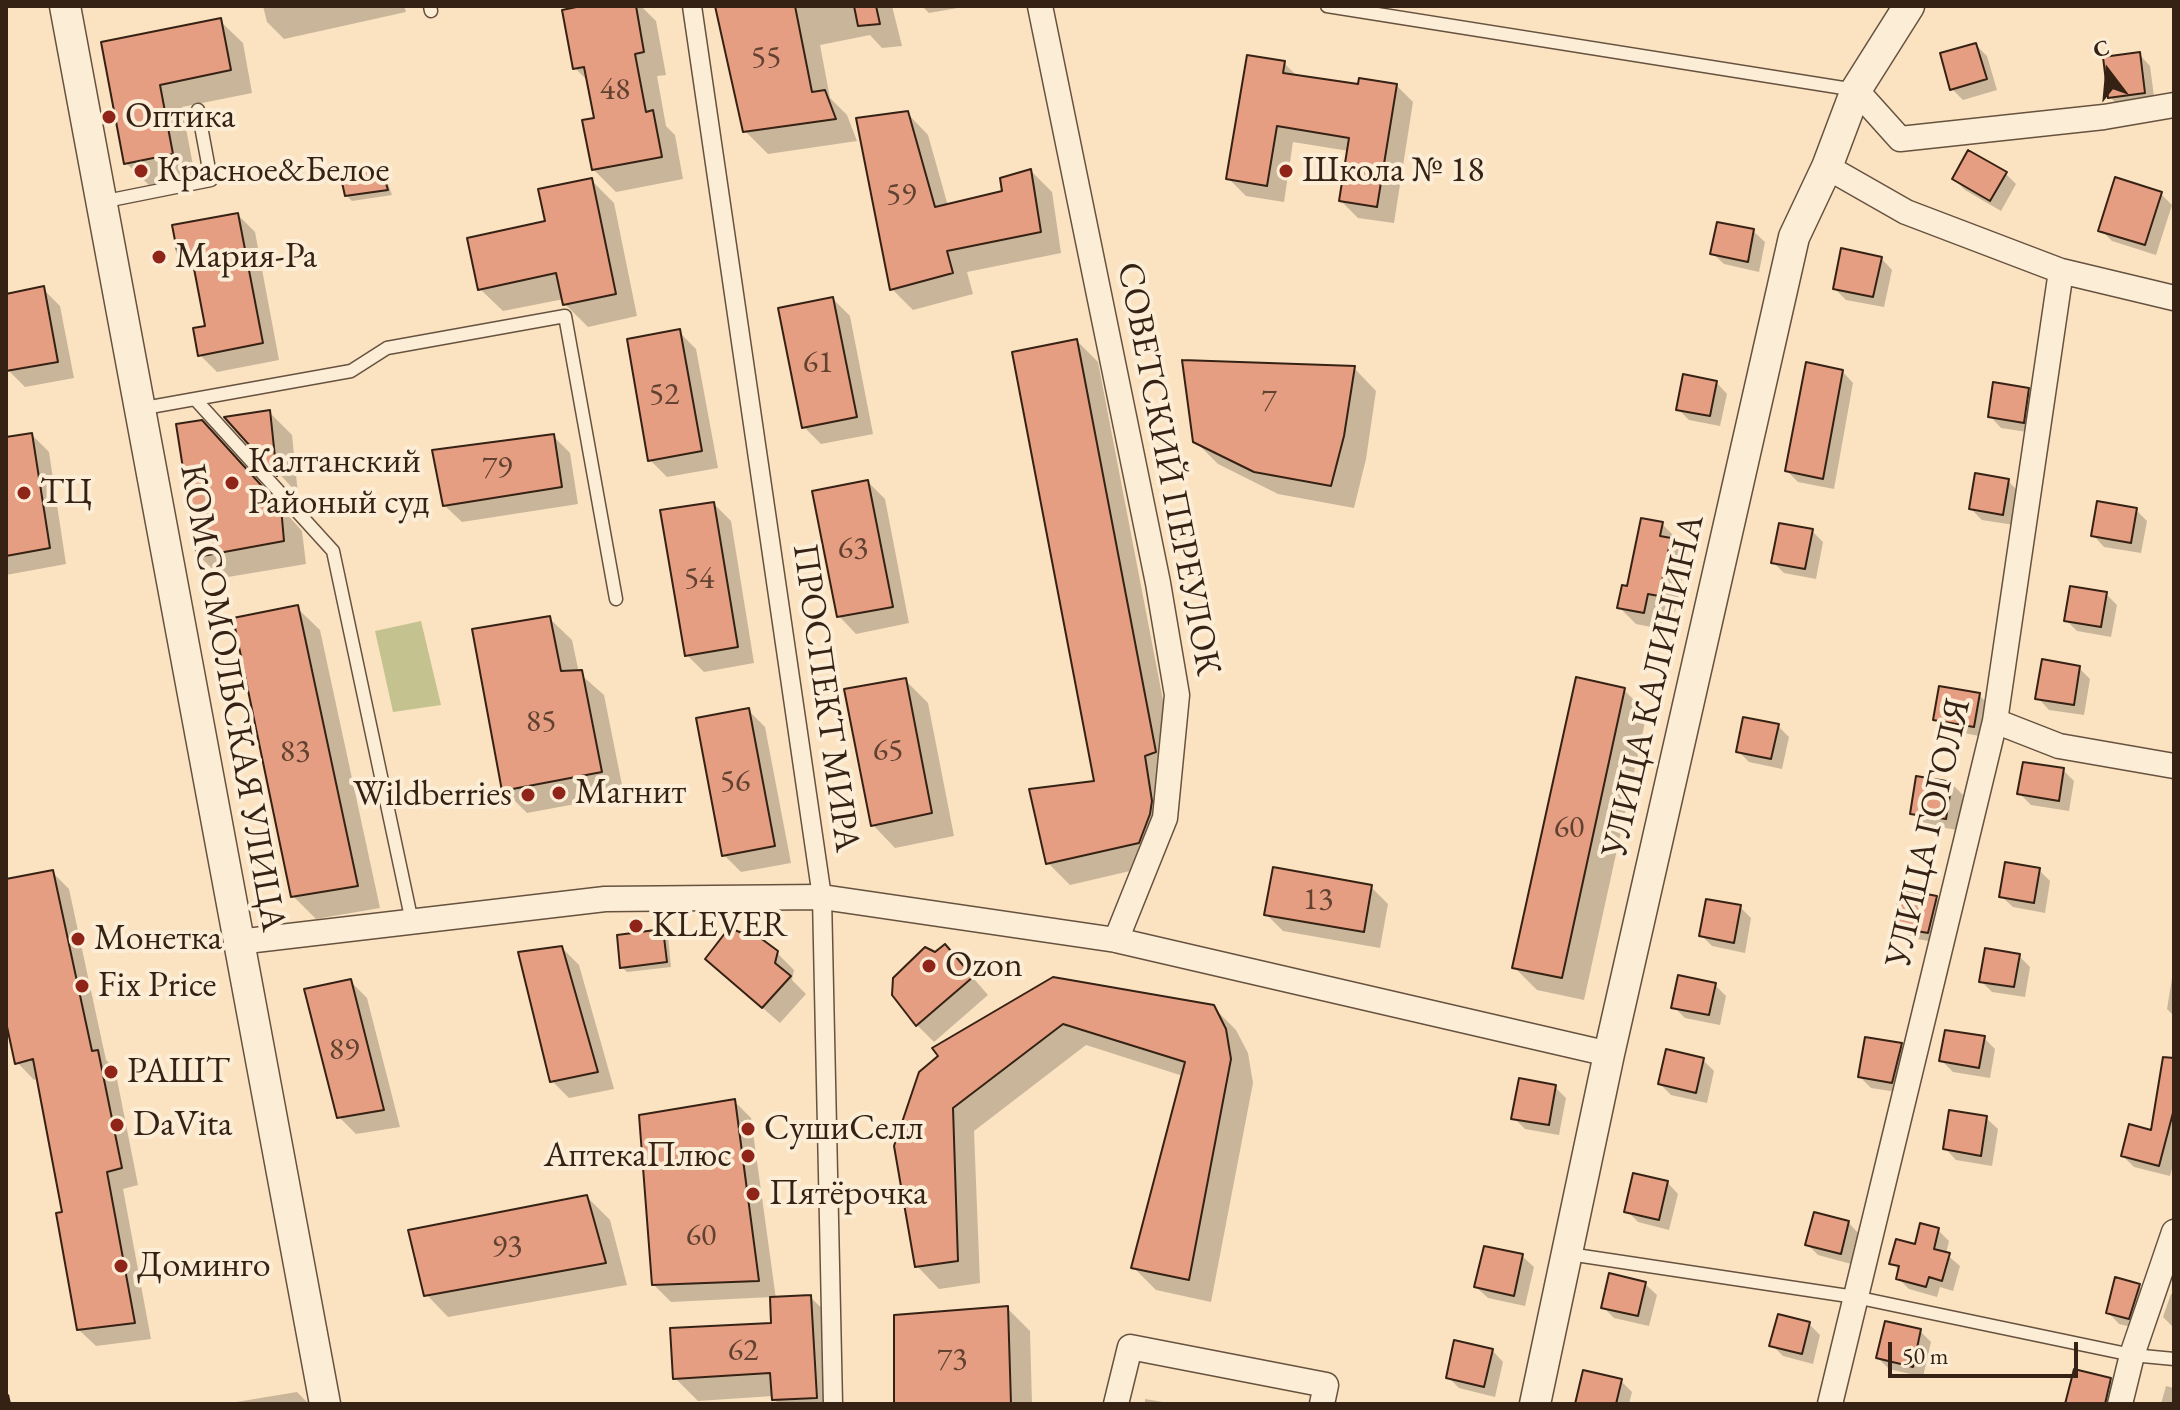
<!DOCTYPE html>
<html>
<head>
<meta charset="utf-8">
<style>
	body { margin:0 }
	#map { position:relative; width:2180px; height:1410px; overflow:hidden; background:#fbe3c1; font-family:"EB Garamond",serif }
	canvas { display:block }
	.frame { position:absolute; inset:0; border:8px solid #352214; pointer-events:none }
	.north { position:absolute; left:2068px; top:32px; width:80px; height:80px; -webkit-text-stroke:6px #fcedd7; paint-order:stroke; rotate:344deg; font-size:22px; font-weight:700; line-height:32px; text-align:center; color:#352214 }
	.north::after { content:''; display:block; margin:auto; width:28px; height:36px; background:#352214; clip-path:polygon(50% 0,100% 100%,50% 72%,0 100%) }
	.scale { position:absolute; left:1888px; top:1342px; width:190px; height:36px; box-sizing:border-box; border:4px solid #352214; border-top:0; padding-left:10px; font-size:24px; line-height:28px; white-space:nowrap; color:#352214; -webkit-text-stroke:6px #fcedd7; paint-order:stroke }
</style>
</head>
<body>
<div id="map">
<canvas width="2180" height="1410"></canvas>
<div class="frame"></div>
<div class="north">С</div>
<div class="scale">50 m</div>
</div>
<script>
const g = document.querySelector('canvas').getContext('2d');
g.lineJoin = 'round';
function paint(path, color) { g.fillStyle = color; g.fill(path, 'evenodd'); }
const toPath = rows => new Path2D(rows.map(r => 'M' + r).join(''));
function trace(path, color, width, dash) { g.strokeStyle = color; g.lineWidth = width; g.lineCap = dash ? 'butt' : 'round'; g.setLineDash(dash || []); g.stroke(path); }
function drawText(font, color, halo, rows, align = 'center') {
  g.font = font + ' "EB Garamond",serif'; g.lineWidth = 8; g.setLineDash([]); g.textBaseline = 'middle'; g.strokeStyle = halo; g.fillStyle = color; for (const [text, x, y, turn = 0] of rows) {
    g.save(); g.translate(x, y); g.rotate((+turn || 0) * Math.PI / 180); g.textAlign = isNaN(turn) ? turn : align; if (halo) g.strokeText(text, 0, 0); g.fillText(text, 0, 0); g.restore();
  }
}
paint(toPath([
	[421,621,441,705,393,712,375,631]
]), '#c4c28f');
paint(toPath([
	[263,6,404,6,406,12,284,39,267,22],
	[592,6,641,6,656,21,666,75,657,76,666,126,675,135,683,179,616,192,594,170,596,120,589,82,575,68],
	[717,6,892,6,902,46,882,48,870,35,820,45,830,98,847,115,857,141,768,154,745,131],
	[922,6,969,6,929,13],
	[220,21,243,43,252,93,182,107,195,176,149,185,126,163,103,44],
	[1976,45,1987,56,1997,90,1963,100,1952,89],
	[2139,54,2150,66,2155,104,2121,108,2110,97],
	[1284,63,1298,77,1360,86,1396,85,1413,102,1394,223,1358,218,1341,201,1349,151,1293,142,1284,202,1246,196,1229,179],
	[907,113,928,135,948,206,1005,192,1031,171,1052,192,1061,253,967,272,973,294,913,310,892,289],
	[380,169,385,175,392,195,352,201,347,196],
	[2005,173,2016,184,2001,211,1965,190,1954,179],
	[591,180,614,203,637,316,588,327,565,304,564,299,503,311,480,289],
	[2161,194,2172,205,2156,255,2112,241,2101,230],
	[238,215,255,232,279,360,217,372,200,355,207,327,196,272,180,255],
	[1753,231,1765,242,1759,272,1724,264,1712,253],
	[1881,258,1892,270,1884,307,1846,300,1835,289],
	[43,289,60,306,74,378,25,387,8,370,6,296],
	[833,299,850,316,873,434,821,444,804,427],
	[679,332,696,349,718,468,667,477,650,460],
	[1077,341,1098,362,1177,773,1171,837,1160,864,1070,885,1048,863,1096,783],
	[1354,368,1376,391,1366,459,1354,508,1278,494,1218,464,1195,441],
	[1842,371,1853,383,1834,489,1798,482,1787,471],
	[1716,382,1727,394,1720,426,1689,420,1678,409],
	[2028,390,2039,401,2034,433,2001,428,1990,416],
	[269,412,292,435,298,494,228,418],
	[32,435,49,452,66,564,6,575,6,439],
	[553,436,570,453,578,504,462,522,444,505],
	[225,445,302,531,306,564,222,578,199,556],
	[2008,481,2019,492,2014,525,1982,520,1971,509],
	[868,482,885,499,909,623,856,634,839,616],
	[714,504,731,521,754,663,704,672,687,655],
	[2136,510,2147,521,2141,553,2104,547,2093,535],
	[1662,524,1679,541,1678,548,1687,557,1675,612,1664,610,1661,629,1636,624,1619,607],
	[1812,531,1823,542,1816,579,1784,573,1773,562],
	[2106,594,2117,605,2111,637,2077,631,2066,620],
	[297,608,320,630,380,908,316,919,293,896],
	[549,618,572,640,579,673,604,695,624,795,527,813,504,790],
	[2079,668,2090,679,2084,715,2049,710,2038,698],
	[905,680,928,703,954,836,895,848,873,825],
	[1624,690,1647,713,1584,1000,1537,990,1514,967],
	[1979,695,1990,706,1985,737,1947,730,1936,719],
	[748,710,765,727,791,863,741,872,724,855],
	[1778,726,1789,737,1782,769,1749,762,1738,751],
	[2063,770,2074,781,2069,811,2031,805,2020,794],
	[1952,784,1963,795,1957,830,1923,824,1912,813],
	[2039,870,2050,881,2045,913,2013,907,2001,896],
	[52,872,69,889,106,1060,115,1069,138,1185,123,1189,151,1339,96,1346,78,1329,64,1213,38,1078,34,1080,17,1062,6,1012,6,881],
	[1371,887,1388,904,1380,948,1283,931,1266,914],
	[1936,898,1947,909,1939,943,1907,937,1896,926],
	[1740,907,1751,918,1745,953,1712,946,1701,935],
	[663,931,668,936,671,967,627,972,622,967],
	[745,936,777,953,794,970,792,980,806,994,780,1023,725,975],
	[562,948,579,965,614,1089,569,1098,552,1081],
	[935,954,961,964,988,995,934,1042,917,1025],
	[2019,956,2030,967,2025,997,1992,992,1981,981],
	[2173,972,2174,972,2174,1016,2167,1009],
	[1053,979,1213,1007,1236,1030,1248,1053,1253,1083,1211,1302,1156,1290,1134,1268,1183,1076,1086,1045,974,1131,980,1283,939,1289,917,1266,940,1056],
	[350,981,367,998,400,1127,356,1134,339,1117],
	[1715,985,1726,996,1720,1025,1685,1018,1674,1007],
	[1984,1038,1995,1049,1990,1078,1953,1072,1942,1061],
	[1901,1045,1912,1056,1903,1093,1871,1088,1860,1077],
	[1703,1060,1714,1071,1707,1103,1671,1095,1660,1084],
	[2174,1068,2174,1161,2170,1176,2134,1167,2123,1156,2152,1132],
	[1555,1087,1566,1098,1559,1135,1525,1129,1514,1118],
	[734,1101,751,1118,776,1299,810,1297,833,1319,838,1404,778,1404,773,1396,698,1401,675,1378,773,1325,772,1297,671,1302,654,1285],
	[1986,1118,1998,1129,1992,1166,1956,1160,1945,1148],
	[1667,1182,1678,1194,1669,1230,1638,1222,1627,1211],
	[587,1197,610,1220,627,1285,448,1317,426,1294],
	[1848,1222,1859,1234,1851,1264,1818,1255,1807,1244],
	[1938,1230,1949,1241,1946,1254,1960,1266,1953,1291,1940,1287,1937,1297,1909,1289,1898,1278,1900,1271,1892,1263],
	[1522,1256,1534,1267,1525,1306,1488,1298,1476,1287],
	[1645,1284,1657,1295,1649,1326,1614,1318,1603,1307],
	[2139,1286,2150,1297,2140,1329,2119,1324,2108,1312],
	[2171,1294,2174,1294,2174,1328,2163,1317],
	[1007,1308,1030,1331,1032,1404,896,1404],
	[1809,1324,1820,1335,1813,1364,1783,1356,1772,1345],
	[1920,1331,1931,1342,1923,1377,1889,1369,1878,1358],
	[1492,1350,1503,1362,1495,1397,1459,1388,1448,1377],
	[2110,1380,2121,1391,2118,1404,2067,1404],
	[1621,1381,1632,1392,1629,1404,1577,1404],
	[2166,1386,2174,1388,2174,1404,2161,1404],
	[297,1392,309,1404,224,1404],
	[1145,1399,1175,1404,1145,1404]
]), '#0003');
const building = toPath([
	[581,6,636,6,644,52,635,54,646,112,653,110,662,157,592,170,582,120,594,118,584,67,573,69,562,10,581,6],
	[715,6,795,6,812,92,825,90,836,119,743,132,715,6],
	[854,6,876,6,880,24,858,26,854,6],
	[221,18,231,70,160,85,173,154,124,164,101,42,221,18],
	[1976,43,1987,79,1950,90,1940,53,1976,43],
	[2140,52,2145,93,2108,98,2103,57,2140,52],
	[1247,55,1285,61,1283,73,1358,84,1359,78,1397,84,1377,207,1339,201,1349,138,1277,126,1267,186,1226,179,1247,55],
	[908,111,935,207,1002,191,1000,178,1031,169,1041,232,947,251,953,273,890,290,856,118,908,111],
	[1968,150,2007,172,1990,201,1952,179,1968,150],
	[381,167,388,190,345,196,339,169,381,167],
	[2115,177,2162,192,2145,245,2098,231,2115,177],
	[592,178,616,294,563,305,556,273,478,290,467,238,545,221,538,189,592,178],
	[238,213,263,343,198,356,193,328,205,326,191,253,178,256,172,225,238,213],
	[1717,222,1754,229,1748,262,1710,254,1717,222],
	[1841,248,1882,257,1873,297,1833,289,1841,248],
	[44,286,58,362,6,371,6,294,44,286],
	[833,297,857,417,802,428,778,308,833,297],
	[680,329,702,451,648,461,627,339,680,329],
	[1077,339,1156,752,1145,756,1152,801,1150,814,1139,843,1046,864,1029,789,1094,781,1012,352,1077,339],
	[1182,360,1355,366,1344,436,1331,486,1254,472,1193,442,1182,360],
	[1806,362,1843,370,1823,479,1785,471,1806,362],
	[1683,374,1717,381,1710,416,1676,410,1683,374],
	[1993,382,2029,388,2024,423,1988,417,1993,382],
	[270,410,277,476,224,417,270,410],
	[202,420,281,507,284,541,197,557,176,424,202,420],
	[32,433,50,548,6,556,6,437,32,433],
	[554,434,562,487,443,506,432,450,554,434],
	[1975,473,2009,479,2003,515,1969,509,1975,473],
	[868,480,893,607,837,617,812,491,868,480],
	[2097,501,2137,508,2131,543,2091,536,2097,501],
	[714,502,738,647,685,656,660,510,714,502],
	[1641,518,1663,522,1660,536,1671,538,1659,596,1648,594,1644,613,1617,608,1622,585,1627,586,1641,518],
	[1779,523,1813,529,1805,569,1771,563,1779,523],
	[2070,586,2107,592,2101,627,2064,621,2070,586],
	[298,605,358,886,291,897,233,618,298,605],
	[550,616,561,671,582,670,602,772,502,791,472,629,550,616],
	[2042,659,2080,666,2074,705,2035,699,2042,659],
	[1576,677,1625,688,1562,978,1512,968,1576,677],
	[906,678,932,813,871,826,844,689,906,678],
	[1939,686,1980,693,1974,727,1933,720,1939,686],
	[749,708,775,846,722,856,696,718,749,708],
	[1743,717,1779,724,1771,759,1736,752,1743,717],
	[2023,762,2064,768,2059,801,2017,794,2023,762],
	[1916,776,1952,782,1946,819,1910,814,1916,776],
	[2005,862,2040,868,2034,903,1999,897,2005,862],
	[1273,867,1372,885,1364,932,1264,915,1273,867],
	[53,870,92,1051,98,1050,122,1168,107,1172,135,1323,77,1330,56,1213,62,1212,33,1059,15,1064,6,1022,6,879,53,870],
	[1900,889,1937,896,1928,933,1894,927,1900,889],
	[1706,899,1741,905,1734,943,1699,936,1706,899],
	[729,928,745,934,751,931,778,951,775,963,791,976,762,1008,705,959,729,928],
	[663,929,667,962,620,968,617,935,663,929],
	[945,944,973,977,916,1026,892,995,893,978,925,947,935,952,945,944],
	[562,946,598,1072,550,1082,518,952,562,946],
	[1985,948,2020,954,2014,987,1979,982,1985,948],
	[1678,975,1716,983,1709,1015,1671,1008,1678,975],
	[1053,977,1214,1005,1226,1029,1231,1059,1189,1280,1131,1268,1185,1062,1063,1024,953,1108,958,1261,915,1267,894,1146,919,1072,938,1056,932,1048,1053,977],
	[351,979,384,1110,337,1118,304,989,351,979],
	[1945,1030,1985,1036,1979,1068,1939,1061,1945,1030],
	[1865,1037,1902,1043,1892,1083,1858,1077,1865,1037],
	[1666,1049,1704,1058,1696,1093,1658,1084,1666,1049],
	[2163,1057,2174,1058,2174,1109,2159,1166,2121,1156,2129,1124,2151,1130,2163,1057],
	[1519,1078,1556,1085,1549,1125,1511,1119,1519,1078],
	[735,1099,759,1281,652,1285,639,1115,735,1099],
	[1949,1110,1987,1116,1981,1156,1943,1149,1949,1110],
	[1633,1173,1668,1181,1659,1220,1624,1212,1633,1173],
	[587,1195,606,1263,424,1296,408,1230,587,1195],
	[1814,1212,1849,1221,1841,1254,1805,1245,1814,1212],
	[1920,1223,1939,1228,1934,1249,1950,1253,1942,1281,1929,1277,1926,1287,1896,1279,1899,1266,1889,1264,1896,1239,1915,1244,1920,1223],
	[1484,1246,1523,1254,1514,1296,1474,1287,1484,1246],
	[1609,1273,1646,1282,1638,1316,1601,1308,1609,1273],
	[2115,1277,2140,1284,2129,1319,2106,1313,2115,1277],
	[811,1295,817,1398,772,1400,770,1373,673,1379,670,1328,771,1323,770,1297,811,1295],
	[1008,1306,1011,1404,894,1404,894,1315,1008,1306],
	[1778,1314,1810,1322,1802,1354,1769,1346,1778,1314],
	[1885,1321,1921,1329,1913,1367,1876,1358,1885,1321],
	[1454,1340,1493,1349,1484,1387,1446,1378,1454,1340],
	[2074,1369,2111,1378,2105,1404,2065,1404,2074,1369],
	[1583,1370,1622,1379,1616,1404,1575,1404,1583,1370]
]);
paint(building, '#e69e82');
trace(building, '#352214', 2);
const service = toPath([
	[430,6,431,11],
	[1327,6,1856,90],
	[101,202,211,180,198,110],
	[195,399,333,551,412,922],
	[139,409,351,371,387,348,565,316,616,599],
	[1569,1254,1855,1297,2132,1355,2174,1359]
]);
const pedestrian = toPath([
	[692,6,822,897,833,1404]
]);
const minor = toPath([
	[1040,6,1158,583,1177,695,1165,818,1116,940],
	[1856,90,1900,139,2104,117,2174,105],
	[1827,167,1906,212,2061,271,2174,298],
	[1995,721,2059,746,2174,766],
	[238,942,605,899,822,897,1116,940,1609,1054],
	[1116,1404,1130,1347,1326,1385,1322,1404],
	[1830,1404,1995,721,2061,271],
	[2120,1404,2132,1355,2174,1232]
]);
const tertiary = toPath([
	[65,6,325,1404],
	[1535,1404,1609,1054,1794,237,1827,167,1856,90,1909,6]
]);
trace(service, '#66523f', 15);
trace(pedestrian, '#66523f', 21);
trace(minor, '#66523f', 27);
trace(tertiary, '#66523f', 33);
trace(service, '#fcedd7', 12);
trace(pedestrian, '#fcedd7', 18);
trace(minor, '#fcedd7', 24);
trace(tertiary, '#fcedd7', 30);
trace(toPath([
	[6,1395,8,1404]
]), '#352214', 6, [14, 14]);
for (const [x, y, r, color] of [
	[109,117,8,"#8f2418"],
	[141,171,8,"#8f2418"],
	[1286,171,8,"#8f2418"],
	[159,257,8,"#8f2418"],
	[232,483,8,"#8f2418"],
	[24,493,8,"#8f2418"],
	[559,793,8,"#8f2418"],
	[528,795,8,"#8f2418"],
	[636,926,8,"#8f2418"],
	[78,939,8,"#8f2418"],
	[929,966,8,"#8f2418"],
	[82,986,8,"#8f2418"],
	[111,1072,8,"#8f2418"],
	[117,1125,8,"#8f2418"],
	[748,1129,8,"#8f2418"],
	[748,1156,8,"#8f2418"],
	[753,1194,8,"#8f2418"],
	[121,1266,8,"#8f2418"]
]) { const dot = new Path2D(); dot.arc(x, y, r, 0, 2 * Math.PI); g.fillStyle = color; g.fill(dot); trace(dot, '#fcedd7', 3); }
drawText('32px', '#614130', null, [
	["55",766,58],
	["48",615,90],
	["59",901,195],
	["61",818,363],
	["52",664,395],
	["7",1269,401],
	["79",497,468],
	["63",853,549],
	["54",699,579],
	["85",541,722],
	["65",888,751],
	["83",295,752],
	["56",735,782],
	["60",1569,828],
	["13",1318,900],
	["89",344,1050],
	["60",701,1236],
	["93",507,1247],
	["62",743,1351],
	["73",952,1360]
]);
drawText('36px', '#352214', '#fcedd7', [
	["Оптика",125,117],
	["Красное&Белое",157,171],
	["Школа № 18",1302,171],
	["Мария-Ра",175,257],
	["Калтанский",248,462],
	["Районый суд",248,503],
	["ТЦ",40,493],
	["Магнит",575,793],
	["Wildberries",512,795,"right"],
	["KLEVER",652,926],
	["Монетка",94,939],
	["Ozon",945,966],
	["Fix Price",98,986],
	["РАШТ",127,1072],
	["DaVita",133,1125],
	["СушиСелл",764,1129],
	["АптекаПлюс",732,1156,"right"],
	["Пятёрочка",769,1194],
	["Доминго",137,1266]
], 'left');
drawText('36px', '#352214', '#fcedd7', [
	["СОВЕТСКИЙ ПЕРЕУЛОК",1168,469,79],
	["УЛИЦА КАЛИНИНА",1654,686,-77],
	["КОМСОМОЛЬСКАЯ УЛИЦА",232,698,80],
	["ПРОСПЕКТ МИРА",825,698,82],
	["УЛИЦА ГОГОЛЯ",1929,833,-77]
]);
</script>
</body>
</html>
